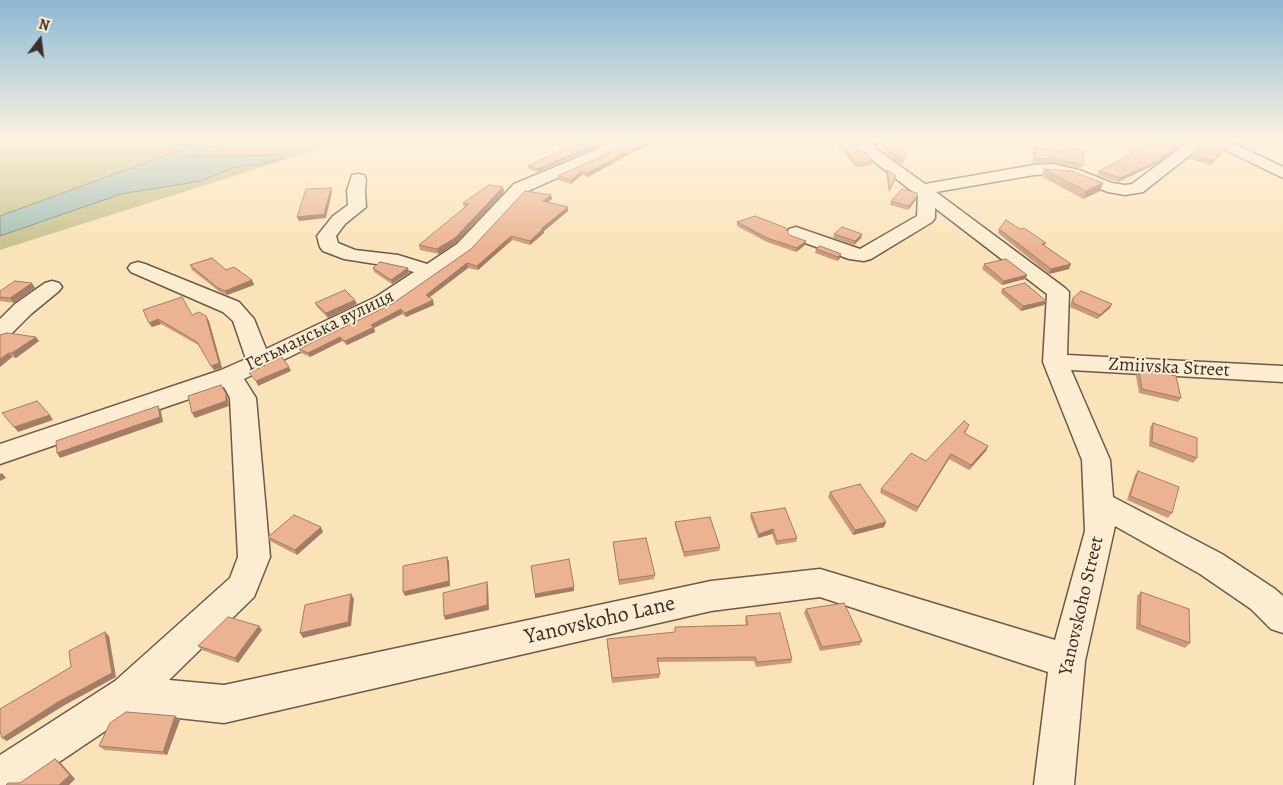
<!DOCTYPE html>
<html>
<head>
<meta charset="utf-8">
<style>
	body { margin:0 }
	#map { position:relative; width:1283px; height:785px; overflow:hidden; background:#fbe3b9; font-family:Alegreya,serif }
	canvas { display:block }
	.north { position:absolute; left:15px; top:15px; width:50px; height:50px; -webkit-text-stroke:4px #fcedd2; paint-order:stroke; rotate:15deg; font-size:14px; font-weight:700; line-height:20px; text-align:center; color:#3a2e26 }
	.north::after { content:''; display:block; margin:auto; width:18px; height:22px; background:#3a2e26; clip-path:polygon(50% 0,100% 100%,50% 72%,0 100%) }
</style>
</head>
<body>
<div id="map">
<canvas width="1283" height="785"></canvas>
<div class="north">N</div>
</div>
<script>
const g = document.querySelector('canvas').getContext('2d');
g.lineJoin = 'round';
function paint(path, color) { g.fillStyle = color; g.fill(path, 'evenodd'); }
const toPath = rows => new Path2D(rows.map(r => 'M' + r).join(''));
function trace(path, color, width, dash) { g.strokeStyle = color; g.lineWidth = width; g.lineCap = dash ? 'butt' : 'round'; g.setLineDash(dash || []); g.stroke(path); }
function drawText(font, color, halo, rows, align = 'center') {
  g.font = font + ' Alegreya,serif'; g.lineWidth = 4; g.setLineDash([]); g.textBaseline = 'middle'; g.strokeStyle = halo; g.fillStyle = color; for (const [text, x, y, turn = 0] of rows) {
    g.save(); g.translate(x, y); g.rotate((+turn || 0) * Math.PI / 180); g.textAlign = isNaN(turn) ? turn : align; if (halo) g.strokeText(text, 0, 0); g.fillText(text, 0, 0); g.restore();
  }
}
paint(toPath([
	[0,141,345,141,0,250]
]), '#c5c18a');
const water = toPath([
	[205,141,229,141,186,157,279,155,284,156,284,158,264,164,232,168,201,181,121,194,0,236,0,216,205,141]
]);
paint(water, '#a0bdb6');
trace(water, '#77847c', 1);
const minor = toPath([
	[610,141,627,141,608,155,526,192,471,252,392,307,244,379,256,398,270,557,254,597,169,680,224,685,711,581,820,569,1055,640,1085,531,1082,460,1043,362,1047,294,935,208,935,218,932,222,871,259,864,261,849,259,789,237,787,233,789,229,796,227,860,249,917,216,918,196,862,152,859,149,861,141,875,141,875,148,925,184,1034,165,1052,164,1079,170,1112,183,1125,185,1132,184,1190,141,1206,141,1204,144,1143,192,1125,195,1108,192,1069,177,1052,174,1034,175,936,192,1065,288,1069,292,1067,355,1283,366,1283,382,1071,370,1110,460,1113,497,1222,554,1275,589,1283,596,1283,633,1271,629,1251,609,1200,574,1115,526,1085,661,1074,785,1034,785,1048,672,820,597,711,611,224,723,132,713,25,785,0,785,0,755,115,681,230,578,238,557,230,398,224,387,0,464,0,444,221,370,246,359,233,321,223,312,131,272,128,268,131,264,138,262,145,264,239,302,254,319,266,349,376,297,414,272,395,267,344,259,323,251,320,247,317,236,333,216,348,205,347,191,352,175,358,174,364,175,366,179,365,191,366,207,345,224,336,236,338,243,355,250,398,255,427,264,457,244,514,184,598,149,610,141],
	[1210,141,1229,141,1283,167,1283,178,1213,144,1210,141],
	[52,281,59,283,62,287,59,291,31,314,8,337,0,339,0,319,15,304,45,283,52,281]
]);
trace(minor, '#6a5b4b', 3);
paint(minor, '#fcedd2');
paint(toPath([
	[835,141,859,141,858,147,872,162,871,166,855,167],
	[882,141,902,141,904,152,906,157,902,165,884,152],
	[597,147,537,172,528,169,528,166],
	[1035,147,1062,151,1064,147,1083,165,1081,169,1052,162,1033,163,1033,151],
	[1224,151,1211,165,1189,159,1191,155],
	[631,153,588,177,582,175,571,184,558,180,558,176],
	[1154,165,1118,182,1097,175,1099,171],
	[1044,169,1100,191,1083,199,1041,176],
	[887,170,895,180,889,193,886,174],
	[503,187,504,192,456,243,439,254,420,250,419,245,465,208,464,208,463,203],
	[551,195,552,199,547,202,568,211,544,231,544,233,530,245,512,240,478,270,468,268,429,298,434,305,406,317,402,314,374,328,375,332,347,345,342,341,310,357,301,353,299,349,392,304],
	[916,200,908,210,890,205,891,201],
	[737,222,789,235,805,245,796,252,767,242,737,226],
	[999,229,1020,229,1046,243,1044,246,1069,269,1049,274,998,233],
	[834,234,862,234,861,238,854,245,833,238],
	[816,249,840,258,837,261,815,253],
	[984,264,1027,275,1025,279,1002,285,982,269],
	[190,265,226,270,252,280,254,285,227,295,220,292,192,270],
	[373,268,408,268,409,273,392,284,374,272],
	[32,283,35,288,14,303,0,301,0,291],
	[1002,289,1044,305,1021,311,1001,293],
	[1073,298,1110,308,1097,319,1070,307,1071,302],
	[315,303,357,304,328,318,317,307],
	[143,310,206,316,209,321,222,368,214,370,200,346,161,324,152,327],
	[0,335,39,341,16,358,12,357,0,367],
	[1139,371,1181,398,1178,402,1139,393,1136,376],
	[1153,423,1197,458,1193,463,1149,446,1150,427],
	[969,425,965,434,988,446,986,451,969,470,949,459,916,512,880,493,881,489,926,461],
	[1138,471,1172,513,1168,518,1127,500,1135,475],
	[830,492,886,522,884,527,853,535,828,497],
	[751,513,797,538,796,542,776,545,772,534,758,538,750,517],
	[675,522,720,547,719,551,684,557,675,526],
	[323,532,297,555,270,541,268,537],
	[613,542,655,575,654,579,619,585],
	[1141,592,1190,643,1185,648,1136,629,1137,596],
	[806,609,862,641,860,645,820,651,804,613],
	[746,616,792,659,791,663,756,667,754,661,657,662,660,674,659,678,612,683,607,643,675,632,675,627,746,625,745,620],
	[259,626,262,630,238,663,202,650,198,646],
	[175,716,180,720,167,755,104,750,99,746]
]), '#ca9a7d');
paint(toPath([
	[602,141,608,141,597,147,537,172,537,169],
	[651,141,658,141,631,153,588,177,587,173,631,150],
	[1184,141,1188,141,1154,165,1118,182,1120,178],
	[1226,148,1224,151,1211,165,1213,161],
	[582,171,582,175,571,184,571,180],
	[1103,183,1100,191,1083,199,1086,191],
	[503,187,504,192,456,243,439,254,437,249],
	[331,188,332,192,326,218,299,221,297,217],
	[551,195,552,199,544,205,543,201],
	[917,196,916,200,908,210,909,206],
	[568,207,568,211,544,231,544,233,530,245,530,241,541,229],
	[862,234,861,238,854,245,855,241],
	[511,236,512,240,478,270,477,266],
	[806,241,805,245,796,252,797,248],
	[841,254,840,258,837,261,838,257],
	[467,263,468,268,427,299,426,295],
	[1071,264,1069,269,1049,274,1051,269],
	[408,268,409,273,392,284,391,280],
	[1027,275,1025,279,1002,285,1004,281],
	[252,280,254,285,227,295,225,291],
	[32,283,35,288,14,303,10,298],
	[355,300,357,304,328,318,326,313],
	[433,300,434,305,406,317,405,313],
	[1046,301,1044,305,1021,311,1023,306],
	[1112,304,1110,308,1097,319,1100,315],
	[401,309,402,314,374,328,375,332,347,345,345,341,371,325],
	[206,316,209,321,222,368,214,370,211,366],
	[158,319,161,324,152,327,149,323],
	[36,337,39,341,16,358,12,353],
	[340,337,342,341,310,357,308,353],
	[9,353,12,357,0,367,0,359],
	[289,367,291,371,258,386,256,381],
	[226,394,228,399,229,406,195,418,192,413],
	[158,406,161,411,163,422,60,458,57,453],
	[50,415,53,420,18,432,14,427],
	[988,446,986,451,969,470,971,465],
	[951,454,949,459,916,512,918,507],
	[2,473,6,478,0,481,0,474],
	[886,522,884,527,853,535,855,530],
	[321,527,323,532,297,555,295,550],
	[773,529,772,534,758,538,759,534],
	[447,557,449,561,450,586,405,596,403,592],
	[487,582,488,586,489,610,445,620,444,616],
	[574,587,574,591,535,598,535,594],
	[351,594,354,599,351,626,303,638,300,633],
	[259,626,262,630,238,663,235,658],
	[105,632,109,636,116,677,63,706,7,741,2,738],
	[175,716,180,720,167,755,163,752],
	[55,759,61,763,75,779,69,785,59,785]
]), '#a47d66');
const building = toPath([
	[580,141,602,141,597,144,537,169,528,166,580,141],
	[626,141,651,141,631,150,587,173,582,171,571,180,558,176,609,153,626,141],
	[838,141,859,141,858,147,867,154,872,162,856,163,838,141],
	[884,141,902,141,904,152,907,153,903,161,885,148,884,141],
	[1146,141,1148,141,1150,142,1152,141,1184,141,1156,162,1120,178,1099,171,1125,158,1146,141],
	[1207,142,1226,148,1213,161,1191,155,1207,142],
	[1035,147,1063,152,1064,147,1084,151,1083,165,1054,158,1035,159,1035,147],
	[1044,169,1072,171,1103,183,1086,191,1044,169],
	[887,170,896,176,890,189,887,170],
	[489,185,503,187,455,238,437,249,419,245,469,204,463,203,489,185],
	[331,188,324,214,297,217,306,189,331,188],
	[902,189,917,193,917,196,909,206,891,201,902,189],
	[525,191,551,195,543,201,568,207,541,229,543,229,530,241,511,236,477,266,467,263,426,295,433,300,405,313,401,309,371,325,374,327,345,341,340,337,308,353,299,349,392,304,471,249,525,191],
	[755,216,786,228,789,235,806,241,797,248,767,238,737,222,755,216],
	[1006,220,1020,229,1024,228,1046,243,1042,244,1071,264,1051,269,999,229,1006,220],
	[842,227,862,234,855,241,834,234,842,227],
	[820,246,841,254,838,257,816,249,820,246],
	[212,258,226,270,234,267,252,280,225,291,218,288,190,265,212,258],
	[1006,259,1027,275,1004,281,984,264,1006,259],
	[380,262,408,268,391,280,373,268,380,262],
	[15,281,32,283,10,298,0,297,0,291,15,281],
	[1025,283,1046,301,1023,306,1002,289,1025,283],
	[345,290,355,300,326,313,315,303,345,290],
	[1081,291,1112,304,1100,315,1073,303,1073,298,1081,291],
	[182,297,192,315,199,312,206,316,219,363,211,366,197,342,158,319,149,323,143,310,182,297],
	[7,333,36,337,12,353,9,353,0,359,0,335,7,333],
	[282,357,289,367,256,381,249,373,282,357],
	[1139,371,1160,372,1176,376,1181,398,1142,389,1139,371],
	[221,385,226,394,226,401,192,413,188,396,221,385],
	[37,401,50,415,14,427,2,413,37,401],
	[158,406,160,417,57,453,56,441,158,406],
	[964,421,969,425,964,433,988,446,971,465,951,454,918,507,881,489,911,453,926,461,964,421],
	[1153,423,1197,438,1197,458,1152,442,1153,423],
	[1138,471,1179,487,1172,513,1130,496,1138,471],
	[860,484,886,522,855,530,830,492,860,484],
	[785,508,797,538,777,541,773,529,759,534,751,513,785,508],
	[294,515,321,527,295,550,268,537,294,515],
	[710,517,720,547,684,552,675,522,710,517],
	[646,538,655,575,619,580,613,542,646,538],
	[447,557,449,581,403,592,403,566,447,557],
	[569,559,574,587,535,594,531,566,569,559],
	[487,582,487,605,444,616,443,593,487,582],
	[1141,592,1189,609,1190,643,1140,625,1141,592],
	[351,594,348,622,300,633,305,605,351,594],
	[844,603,862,641,822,647,806,609,844,603],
	[780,613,792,659,757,662,755,657,657,658,660,674,612,678,607,639,675,632,675,627,748,625,746,616,780,613],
	[228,617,259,626,235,658,198,646,228,617],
	[105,632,112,673,58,702,2,738,0,731,0,709,71,667,69,651,105,632],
	[126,712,175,716,163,752,99,746,110,723,126,712],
	[55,759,70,775,59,785,6,785,8,783,20,783,55,759]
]);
paint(building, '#ebb391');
trace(building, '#a47d66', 1);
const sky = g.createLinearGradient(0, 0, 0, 250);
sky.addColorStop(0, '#8bb8d4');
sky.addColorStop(0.56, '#fdf2e0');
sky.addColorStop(1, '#fdf2e000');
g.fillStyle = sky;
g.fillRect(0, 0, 1283, 250);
drawText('19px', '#3a2e26', '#fcedd2', [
	["Гетьманська вулиця",320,331,-26],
	["Zmiivska Street",1169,368,3],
	["Yanovskoho Street",1082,606,-77]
]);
drawText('22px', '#3a2e26', '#fcedd2', [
	["Yanovskoho Lane",600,621,-13]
]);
</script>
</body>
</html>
